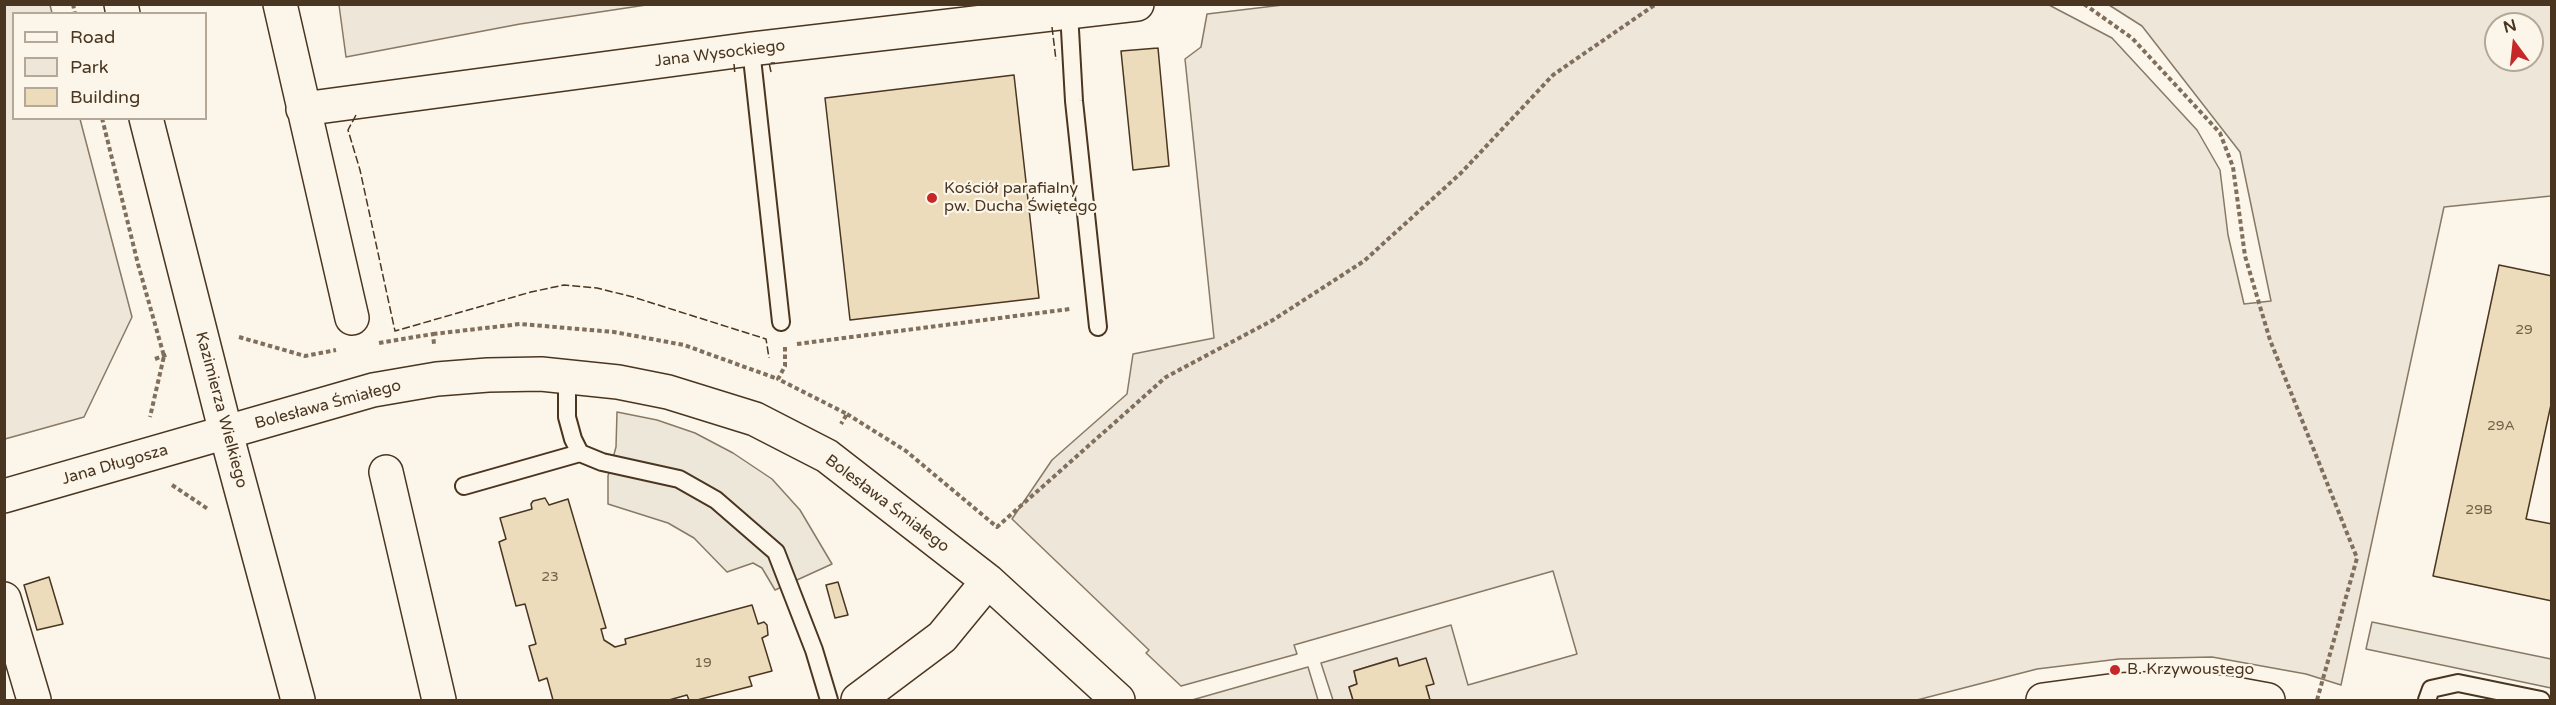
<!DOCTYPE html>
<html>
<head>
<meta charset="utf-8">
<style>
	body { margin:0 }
	#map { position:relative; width:2556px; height:705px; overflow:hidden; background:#fbf6e9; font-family:"Varela Round",sans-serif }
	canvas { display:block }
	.frame { position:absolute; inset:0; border:6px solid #4a3520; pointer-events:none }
	.legend { position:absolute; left:12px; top:12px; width:195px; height:108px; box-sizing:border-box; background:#fbf6e9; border:2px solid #b4a999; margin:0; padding:8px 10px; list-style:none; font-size:18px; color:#4a3520 }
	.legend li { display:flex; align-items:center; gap:12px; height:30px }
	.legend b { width:30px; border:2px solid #b4a999 }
	.north { position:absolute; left:2484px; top:12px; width:60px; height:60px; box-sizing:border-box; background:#fbf6e9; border:2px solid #b4a999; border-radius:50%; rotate:345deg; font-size:16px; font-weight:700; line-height:24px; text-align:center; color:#4a3520 }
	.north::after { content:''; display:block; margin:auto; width:21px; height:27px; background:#c62828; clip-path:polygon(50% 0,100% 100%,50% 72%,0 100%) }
</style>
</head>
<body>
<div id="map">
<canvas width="2556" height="705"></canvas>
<div class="frame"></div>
<ul class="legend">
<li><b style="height:8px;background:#fbf6e9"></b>Road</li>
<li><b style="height:16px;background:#ede6d9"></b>Park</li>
<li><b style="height:16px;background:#ecdcbc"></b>Building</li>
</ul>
<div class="north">N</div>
</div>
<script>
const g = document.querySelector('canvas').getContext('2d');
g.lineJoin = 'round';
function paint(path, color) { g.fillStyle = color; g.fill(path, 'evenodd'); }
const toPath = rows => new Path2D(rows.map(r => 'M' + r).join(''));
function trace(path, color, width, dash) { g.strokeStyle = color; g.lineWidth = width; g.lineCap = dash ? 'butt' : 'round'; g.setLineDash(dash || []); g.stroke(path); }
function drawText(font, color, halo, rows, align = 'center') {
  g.font = font + ' "Varela Round",sans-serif'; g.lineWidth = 4.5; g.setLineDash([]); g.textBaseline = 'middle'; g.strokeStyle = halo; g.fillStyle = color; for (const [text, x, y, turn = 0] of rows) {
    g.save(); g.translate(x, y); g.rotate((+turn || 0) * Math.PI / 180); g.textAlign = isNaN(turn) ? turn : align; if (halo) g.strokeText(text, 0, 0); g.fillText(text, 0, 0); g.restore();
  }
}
const green = toPath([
	[5,4,50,5,52,13,14,14,14,118,80,119,132,317,84,417,5,439,5,4],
	[1291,4,2049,5,2112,38,2197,130,2220,170,2228,235,2244,304,2271,301,2240,152,2142,26,2109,5,2551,5,2551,196,2444,207,2341,685,2306,674,2212,657,2119,659,2037,669,1917,700,1430,700,1426,686,1399,666,1396,658,1354,671,1357,684,1349,687,1353,700,1333,700,1321,663,1451,625,1468,685,1577,654,1553,571,1294,645,1297,654,1181,686,1146,653,1149,650,1012,519,1052,460,1127,394,1133,354,1214,338,1185,59,1201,47,1207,14,1291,4],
	[2496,24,2532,24,2532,60,2496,60,2496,24],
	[339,5,339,4,646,5,520,24,346,57,339,5],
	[1308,667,1318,700,1192,700,1308,667]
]);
paint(green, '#ede6d9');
trace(green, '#887966', 1.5);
const parking = toPath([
	[617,412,657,420,695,433,733,453,772,479,800,510,832,564,775,590,762,568,753,563,727,572,694,538,668,523,608,504,608,476,616,447,617,412],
	[2372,622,2551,659,2551,688,2366,649,2372,622]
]);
paint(parking, '#ede7d9');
trace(parking, '#887966', 1.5);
const building = toPath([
	[1158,48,1169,166,1133,170,1121,51,1158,48],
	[1014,75,1039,298,850,320,825,98,1014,75],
	[2499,265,2552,276,2552,400,2526,519,2552,524,2552,601,2433,576,2499,265],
	[545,498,549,505,568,499,606,628,601,629,604,640,615,647,626,644,625,639,752,605,758,624,764,622,767,625,768,635,762,638,772,671,749,677,752,686,697,700,689,700,687,695,669,700,553,700,547,678,539,681,529,646,536,644,525,604,516,606,499,542,506,539,500,518,532,509,531,504,533,501,545,498],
	[49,577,63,624,37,630,24,585,49,577],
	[838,582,848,615,835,618,826,585,838,582],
	[1397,658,1399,666,1426,658,1434,684,1426,686,1430,700,1353,700,1349,687,1357,684,1354,671,1397,658]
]);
paint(building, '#ecdcbc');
trace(building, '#4a3520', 1.5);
const service = toPath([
	[1069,12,1074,101,1098,327],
	[751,49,781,322],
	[567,377,567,417,573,439,580,453,602,462,679,479,716,500,776,552,814,650,829,700],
	[464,486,580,453],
	[2427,700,2431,689,2458,683,2541,700]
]);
const minor = toPath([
	[280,4,352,318],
	[303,109,751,49,1137,4],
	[386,472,439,700],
	[4,496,373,390,437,379,488,375,541,374,618,382,668,392,755,419,827,456,988,581,1118,700],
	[4,599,34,700],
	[858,700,942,637,988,581],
	[2043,700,2117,690,2169,688,2230,693,2268,700]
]);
const tertiary = toPath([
	[121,4,123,14],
	[146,118,226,433,298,700]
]);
trace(service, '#4a3520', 20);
trace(minor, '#4a3520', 36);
trace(tertiary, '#4a3520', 36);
trace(toPath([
	[73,4,75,14],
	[2084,4,2132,38,2220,133,2233,167,2245,256,2270,340,2357,558,2317,700],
	[102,118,138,264,164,356,150,417],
	[433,334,520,324,614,332,684,345,778,379],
	[239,337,305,356,336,350],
	[379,343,433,334,434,344],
	[797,344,1070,309],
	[785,347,785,366,778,379,847,414,841,424],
	[155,359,169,354],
	[847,414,906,451,997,527,1166,377,1273,320,1364,261,1461,173,1553,75,1656,4],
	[172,485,208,509]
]), '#7f6f5c', 4, [4.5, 3]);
trace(service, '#fbf6e9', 16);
trace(minor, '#fbf6e9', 33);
trace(tertiary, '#fbf6e9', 33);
trace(toPath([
	[1052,27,1056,60],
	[734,64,735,75],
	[771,72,769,63,775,63],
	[356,115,348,130,360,170,395,331,531,292,564,285,597,288,633,297,766,339,769,358]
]), '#4a3520', 1.5, [8, 3]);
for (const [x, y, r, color] of [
	[932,198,6,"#c62828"],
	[2115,670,6,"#c62828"]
]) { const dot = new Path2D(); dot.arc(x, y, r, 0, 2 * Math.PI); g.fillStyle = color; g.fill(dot); trace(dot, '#fbf6e9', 2); }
drawText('14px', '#725f47', null, [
	["29",2524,330],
	["29A",2501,426],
	["29B",2479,510],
	["23",550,577],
	["19",703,663]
]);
drawText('16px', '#4a3520', '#fbf6e9', [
	["Jana Wysockiego",720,54,-7],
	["Bolesława Śmiałego",328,405,-15],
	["Kazimierza Wielkiego",221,410,75],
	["Jana Długosza",115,465,-16],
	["Bolesława Śmiałego",887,504,37]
]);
drawText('16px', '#4a3520', '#fbf6e9', [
	["Kościół parafialny",944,189],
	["pw. Ducha Świętego",944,207],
	["B. Krzywoustego",2127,670]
], 'left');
</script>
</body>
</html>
